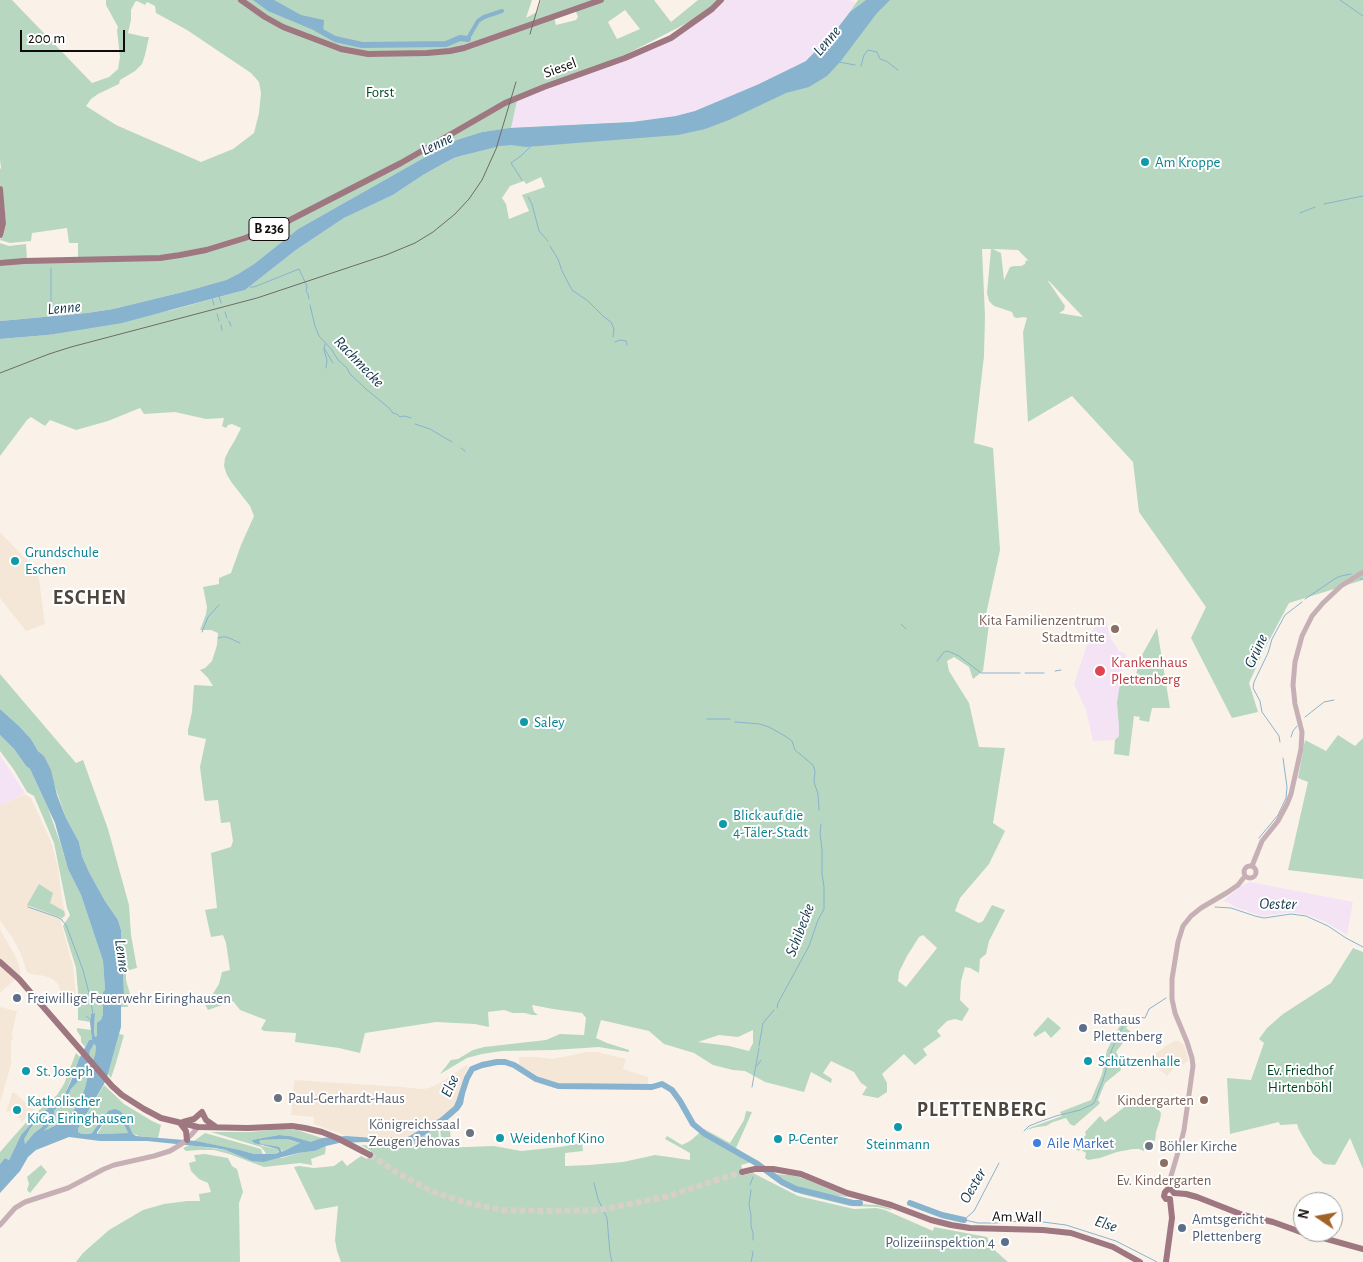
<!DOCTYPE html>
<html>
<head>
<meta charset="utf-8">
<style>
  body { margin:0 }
  #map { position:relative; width:1363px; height:1262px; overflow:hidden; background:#faf2e9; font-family:"Alegreya Sans",sans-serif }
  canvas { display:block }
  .north { position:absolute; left:1293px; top:1192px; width:50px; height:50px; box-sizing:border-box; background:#fff; border:1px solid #9f9e9d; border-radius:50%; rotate:282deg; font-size:14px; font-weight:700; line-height:20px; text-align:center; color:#0f0c09 }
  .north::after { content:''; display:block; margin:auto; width:18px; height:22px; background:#a2632a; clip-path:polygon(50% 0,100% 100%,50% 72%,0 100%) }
  .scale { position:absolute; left:20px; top:30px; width:105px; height:22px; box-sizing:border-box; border:2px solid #0f0c09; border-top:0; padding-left:6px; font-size:15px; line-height:18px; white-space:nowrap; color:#0f0c09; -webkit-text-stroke:4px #fff; paint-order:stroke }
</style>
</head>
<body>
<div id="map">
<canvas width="1363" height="1262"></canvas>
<div class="north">N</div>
<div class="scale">200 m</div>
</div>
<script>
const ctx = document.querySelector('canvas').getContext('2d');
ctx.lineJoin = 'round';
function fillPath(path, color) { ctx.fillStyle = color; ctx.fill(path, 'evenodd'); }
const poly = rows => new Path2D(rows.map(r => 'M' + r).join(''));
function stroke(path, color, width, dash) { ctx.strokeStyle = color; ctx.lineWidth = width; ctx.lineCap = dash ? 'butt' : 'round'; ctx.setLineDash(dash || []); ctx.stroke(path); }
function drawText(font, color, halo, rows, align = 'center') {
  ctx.font = font + ' "Alegreya Sans",sans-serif'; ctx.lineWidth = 4; ctx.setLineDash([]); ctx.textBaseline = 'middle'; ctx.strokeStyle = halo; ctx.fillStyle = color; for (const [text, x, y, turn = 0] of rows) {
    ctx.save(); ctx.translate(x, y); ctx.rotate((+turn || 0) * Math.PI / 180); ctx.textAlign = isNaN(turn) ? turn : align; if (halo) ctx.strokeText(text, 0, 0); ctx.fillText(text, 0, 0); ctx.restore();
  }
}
const built = poly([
  [0,532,38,572,45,624,26,631,0,598],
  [24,794,31,798,52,844,58,868,63,905,66,915,61,923,73,966,76,996,60,997,60,990,58,984,52,979,45,976,31,974,27,972,21,954,12,937,0,921,0,806],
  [0,929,17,959,21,974,0,993],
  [0,1007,17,1011,12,1034,13,1040,11,1040,11,1061,12,1061,0,1103],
  [1174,1041,1179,1041,1184,1045,1189,1060,1179,1067,1175,1067,1167,1076,1159,1069,1151,1056],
  [587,1052,597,1052,626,1059,623,1069,648,1077,648,1084,575,1086,557,1084,547,1081,519,1065,519,1057,536,1057,553,1059],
  [467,1065,468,1068,465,1073,460,1092,454,1106,440,1118,406,1138,388,1137,374,1138,346,1136,314,1124,314,1117,291,1115,294,1082,295,1080,402,1087,422,1089,429,1088,441,1082],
  [12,1093,15,1093,34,1110,22,1122,19,1118,18,1118,10,1111,6,1112]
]);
const industrial = poly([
  [721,0,850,0,856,3,836,30,806,61,759,84,695,111,676,116,632,122,510,128,517,101,671,38],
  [1105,616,1110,637,1119,651,1126,654,1117,702,1119,727,1119,736,1115,740,1093,741,1086,710,1074,684,1091,633,1096,625],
  [0,755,25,793,0,806],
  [1250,882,1353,902,1347,935,1327,923,1309,915,1291,912,1262,916,1237,908,1227,902,1223,901,1241,886]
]);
const green = poly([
  [0,0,12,0,92,83,109,77,118,69,120,57,117,30,118,27,106,5,106,0,532,0,526,18,537,12,541,0,654,0,671,22,698,0,721,0,691,21,623,56,517,101,511,128,636,122,672,117,693,112,747,90,805,62,837,30,858,0,1363,0,1363,580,1289,603,1264,650,1249,683,1258,712,1232,718,1191,638,1206,607,1139,512,1133,462,1072,396,1028,422,1023,332,1027,318,1024,317,1017,318,1014,317,1012,312,994,306,989,301,987,293,991,249,982,249,985,316,984,356,974,443,993,448,1000,550,985,619,989,624,983,671,973,679,969,667,954,657,947,661,949,671,969,703,979,747,1005,748,993,823,1005,831,989,864,960,898,955,911,979,923,983,921,992,905,1005,910,989,941,986,954,980,959,979,973,970,968,965,967,961,981,960,1000,969,1009,962,1021,955,1019,947,1021,937,1031,941,1036,923,1049,927,1055,915,1065,904,1054,882,1074,887,1083,887,1092,878,1098,862,1095,867,1087,861,1083,854,1072,831,1061,823,1073,832,1079,831,1083,811,1072,804,1092,765,1082,745,1071,733,1070,713,1065,694,1053,664,1044,649,1031,601,1020,596,1038,607,1043,629,1050,629,1052,599,1047,553,1050,502,1051,482,1054,467,1058,440,1074,451,1060,458,1059,473,1050,484,1047,546,1040,560,1034,584,1035,586,1018,582,1013,553,1009,532,1005,534,1012,538,1015,532,1015,525,1013,513,1013,504,1010,488,1012,489,1027,475,1024,436,1022,365,1033,360,1053,339,1048,295,1042,296,1033,264,1031,261,1029,266,1020,240,1010,233,1001,208,1010,205,1004,209,1000,219,984,222,972,230,970,226,943,223,935,211,937,205,910,217,908,211,853,231,847,233,841,230,822,221,823,218,800,205,801,204,798,200,767,206,739,188,735,188,730,192,712,194,685,213,686,208,678,200,670,205,668,212,661,217,645,218,633,211,630,200,630,206,614,207,607,203,587,219,584,219,578,231,573,241,545,254,516,250,506,232,483,227,475,224,466,225,458,229,450,235,440,241,428,232,424,228,425,226,428,222,426,224,418,206,419,175,412,144,414,140,408,108,421,76,430,50,420,45,426,31,417,27,420,0,456,0,339,48,335,172,310,245,290,296,250,344,218,393,195,423,175,454,158,464,155,505,129,482,132,440,145,438,150,433,153,433,149,428,152,427,156,298,229,254,264,238,274,226,280,187,291,113,309,87,313,0,321,0,266,23,263,160,260,245,240,325,199,267,228,206,247,160,256,78,258,78,243,69,243,67,228,32,233,31,241,10,243,0,240,6,226,3,193,0,185,0,169,1,168,0,160],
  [137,1,145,5,147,2,155,6,156,13,187,30,251,73,259,82,261,93,259,113,254,133,233,149,201,162,116,125,86,106,91,99,98,94,119,84,120,80,135,71,142,64,145,55,149,37,145,37,128,33,131,20,131,10,135,2],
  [575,9,578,17,576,20,556,25,554,17],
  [625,10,640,29,617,39,608,22],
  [541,177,545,187,522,195,529,211,509,219,506,204,502,198,510,186,524,181,526,184],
  [993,249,1018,250,1029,261,1026,260,1025,264,1021,266,1015,266,1010,267,1004,280,1001,253],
  [1048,281,1049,281,1083,317,1059,313,1064,310,1065,306],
  [923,935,937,948,906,987,898,981,899,972,907,956,919,937],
  [753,1030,753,1043,749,1051,729,1046,698,1042,719,1035,738,1037],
  [0,243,9,246,26,244,27,260,0,261],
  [1157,628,1170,708,1152,708,1149,722,1139,720,1140,717,1134,716,1129,756,1114,754,1115,740,1119,736,1119,727,1117,702,1121,678,1134,680,1142,655],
  [0,674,76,763,83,760,108,829,129,905,131,935,137,968,126,971,126,980,130,994,126,999,128,1007,121,1007,123,994,124,994,121,930,118,920,105,901,89,872,82,856,79,842,66,818,44,756,38,751,31,739,19,726,0,709],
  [0,735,14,749,26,766,30,769,48,808,61,845,68,869,81,895,103,961,105,990,103,992,103,1014,101,1020,97,1036,95,1037,94,1030,95,1014,91,1014,90,1022,78,1020,78,992,76,968,63,926,70,915,67,908,54,843,34,796,27,792,14,770,0,751],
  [1338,735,1355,746,1363,738,1363,879,1288,870,1308,782,1298,778,1305,740,1326,751],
  [39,884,53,893,50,903,64,911,65,915,62,918,27,905],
  [1353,948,1363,952,1363,1169,1350,1138,1335,1165,1324,1164,1313,1154,1299,1130,1297,1124,1280,1125,1279,1122,1230,1134,1227,1078,1251,1080,1264,1043,1259,1039,1267,1028,1283,1014,1331,983],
  [1048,1017,1061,1028,1051,1038,1045,1031,1035,1037,1033,1034],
  [1124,1018,1129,1024,1126,1028,1131,1032,1116,1052,1120,1059,1121,1070,1105,1083,1098,1100,1100,1103,1097,1106,1074,1126,1070,1124,1066,1118,1053,1122,1046,1126,1037,1127,1026,1130,1029,1128,1062,1116,1060,1112,1091,1100,1102,1074,1107,1050],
  [77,1028,91,1030,92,1040,89,1040,85,1047,81,1042,81,1037,77,1031],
  [119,1034,124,1035,116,1063,111,1078,108,1074],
  [94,1044,96,1045,96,1046,95,1055,89,1070,85,1088,78,1105,68,1117,60,1123,42,1132,55,1118,54,1111,66,1099,71,1089,76,1082,81,1078,90,1051],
  [76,1053,80,1057,65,1094,56,1102,36,1118,21,1135,9,1160,5,1158,0,1164,0,1152,30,1118,57,1095,64,1084],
  [104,1085,124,1104,152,1121,161,1125,158,1138,139,1136,133,1134,124,1115,108,1111,92,1133,89,1134,82,1134,78,1132,78,1129,80,1125],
  [1148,1096,1161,1113,1160,1120,1156,1132,1155,1141,1151,1140,1145,1141,1144,1151,1139,1149,1133,1149,1117,1152,1100,1158,1088,1160,1085,1158,1086,1153,1080,1149,1079,1151,1075,1149,1080,1140,1086,1135,1085,1132,1100,1116,1105,1122,1131,1102,1135,1107],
  [746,1111,752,1112,736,1148,756,1161,741,1165,744,1175,753,1173,798,1196,854,1209,876,1208,885,1210,933,1231,934,1227,987,1237,991,1247,1008,1262,341,1262,337,1251,335,1240,338,1206,315,1210,294,1167,299,1166,314,1168,334,1166,342,1160,347,1166,361,1156,367,1159,371,1151,361,1145,408,1148,408,1144,413,1142,438,1127,440,1148,494,1146,521,1151,560,1147,582,1143,583,1151,565,1153,565,1166,589,1165,623,1162,655,1155,690,1160,690,1153,665,1139,667,1136,682,1145,690,1141,704,1129,730,1143,744,1120],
  [112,1114,116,1114,120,1116,128,1133,97,1134,109,1116],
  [44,1117,47,1119,45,1122,42,1127,34,1133,25,1144,23,1139,25,1135,39,1119],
  [450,1128,451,1145,442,1145,440,1129],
  [282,1129,297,1130,322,1138,311,1143,290,1136,279,1135,253,1140,262,1146,278,1149,279,1150,277,1154,266,1155,265,1152,261,1147,211,1132,250,1132],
  [205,1133,261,1149,263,1155,254,1154,240,1150,194,1141],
  [287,1139,292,1141,301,1143,282,1152,282,1150,261,1144,259,1141,262,1140],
  [190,1145,282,1158,298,1153,315,1151,326,1146,325,1154,311,1159,312,1165,300,1163,264,1167,229,1154,214,1150,199,1150,186,1151,183,1148],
  [205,1154,228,1158,232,1166,237,1169,243,1192,239,1203,240,1262,76,1262,83,1253,109,1230,143,1210,164,1204,187,1201,200,1201,199,1194,211,1192,208,1183,199,1179,191,1171,189,1163,196,1161,194,1155],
  [41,1165,47,1172,30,1193,27,1190,29,1184,27,1177],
  [773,1174,790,1175,803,1178,848,1197,828,1195,800,1188],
  [791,1189,843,1203,877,1205,892,1209,891,1210,878,1207,850,1206,801,1194]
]);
const water = poly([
  [253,0,274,0,301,15,324,20,323,34,268,11],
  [866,0,890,0,877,13,840,62,827,76,809,87,786,93,729,120,705,129,678,135,526,147,511,145,500,146,464,155,454,158,441,165,423,175,393,195,344,218,296,250,245,290,122,323,48,335,0,339,0,321,87,313,113,309,187,291,226,280,238,274,254,264,298,229,427,156,428,152,434,149,434,152,438,150,440,145,451,138,450,142,482,132,510,128,632,122,676,116,695,111,759,84,806,61,836,30,850,12],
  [0,709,19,726,31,739,38,751,44,756,51,770,57,795,66,818,79,842,82,856,89,872,105,901,118,920,121,930,124,994,123,994,121,1007,121,1027,108,1074,104,1084,80,1125,78,1129,78,1132,82,1134,89,1134,92,1133,108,1111,115,1109,120,1111,124,1115,133,1134,136,1136,196,1141,240,1150,254,1154,276,1154,279,1152,278,1149,254,1143,252,1140,279,1135,290,1136,311,1142,322,1138,346,1136,374,1138,388,1137,406,1138,440,1118,454,1106,460,1092,465,1093,463,1104,459,1110,443,1124,413,1142,408,1144,365,1142,339,1143,326,1146,315,1151,298,1153,263,1162,252,1161,226,1150,215,1148,147,1141,100,1141,69,1137,36,1150,28,1157,20,1171,0,1193,0,1164,5,1158,9,1160,21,1135,36,1118,56,1102,65,1094,71,1081,79,1059,89,1040,92,1040,90,1022,91,1014,93,1014,95,1013,94,1031,95,1037,97,1036,97,1023,101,1020,103,1014,103,992,105,990,103,961,81,895,68,869,55,823,30,769,26,766,14,749,0,735],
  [94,1044,96,1046,95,1055,89,1070,85,1088,78,1105,68,1117,60,1123,44,1131,55,1118,54,1111,66,1099,71,1089,85,1073,90,1051],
  [112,1114,116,1114,120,1116,128,1133,97,1134,97,1132,109,1116],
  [44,1117,46,1119,42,1127,34,1133,25,1144,24,1139,30,1129,39,1119],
  [287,1139,300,1143,282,1152,279,1147,261,1144,259,1141,262,1140]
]);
const stream = poly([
  [1340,0,1363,16],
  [839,62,855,65],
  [861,66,864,55,868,50,877,52,880,59,886,61,898,70],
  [522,180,511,163,522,155,531,146],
  [528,197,532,204,539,231,548,241],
  [1324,204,1363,196],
  [1300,213,1315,207],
  [550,246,558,259,562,271,572,290,588,301,603,316,611,322,614,329,613,337],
  [250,287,254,287,299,269,307,286,306,291,308,294,309,299],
  [219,296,221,303],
  [212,298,214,305],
  [310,305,315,326,319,336,332,350,338,360,347,368,350,374,366,389,389,408,393,413,397,414,400,417,405,416,411,418],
  [225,312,227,318],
  [217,314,219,321],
  [51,317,51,268],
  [229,321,231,326],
  [221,325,222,330],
  [615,342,620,340,626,341,627,345],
  [325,344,324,350,327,360,326,368],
  [324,348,333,363],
  [415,424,430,429,452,442],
  [461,448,465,451],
  [1360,579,1363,579],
  [1305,599,1336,578,1341,576,1351,574],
  [901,624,906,629],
  [202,632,208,617,219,605],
  [218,638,222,637,227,637,240,643],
  [937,661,944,652,948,651,959,656,981,673,1020,673],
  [1055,671,1061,670],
  [1025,673,1044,673],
  [1305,717,1324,702,1334,700],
  [707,719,730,719],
  [735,722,760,724,769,727,785,736,792,741,795,750,813,765,815,771,814,782,818,794,819,810],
  [1291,737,1293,731,1297,726],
  [1280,742,1279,736,1262,712,1260,701,1253,688,1254,682,1268,653,1272,639,1285,615,1302,602],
  [1259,838,1278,815,1286,798,1287,787,1283,758],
  [28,907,57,917,61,919,66,925,83,970,90,997,93,1014],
  [1215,907,1231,908,1255,916,1264,918,1291,914,1306,916,1328,926,1346,938,1363,947],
  [777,1008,778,1003,809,946,818,920,824,909,824,887,822,874,822,850,820,833,821,824],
  [86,1016,91,1020],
  [759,1046,763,1023,774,1010],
  [757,1066,761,1060],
  [752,1087,759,1048],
  [1024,1131,1029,1126,1039,1122,1056,1116,1080,1110,1093,1104,1095,1101,1103,1080,1112,1049,1124,1024,1134,1016,1145,1018,1149,1009,1166,998],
  [594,1183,598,1199,607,1218,610,1253,612,1262],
  [750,1185,753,1177],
  [751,1190,749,1205,751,1215,751,1226,753,1233,753,1240],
  [964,1220,974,1211,999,1163],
  [965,1220,978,1223,995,1223,1021,1221],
  [1043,1222,1066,1225,1116,1241,1157,1262],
  [751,1262,753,1253,752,1251]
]);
const canal = poly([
  [467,40,478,21,484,17,502,11]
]);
const river = poly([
  [317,29,335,39,362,45,446,44,460,38,468,39],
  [460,1099,467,1078,472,1069,482,1065,497,1062,505,1062,514,1065,536,1079,558,1086,652,1087,662,1084,672,1090,680,1101,693,1124,705,1134,756,1163,782,1182,796,1189,853,1203,860,1203],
  [910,1203,942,1215,964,1220]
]);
const majorTunnel = poly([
  [370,1155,401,1175,433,1192,467,1203,502,1210,541,1211,599,1210,665,1197,742,1172]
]);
const minor = poly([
  '1244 872a6 6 0 1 1 12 0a6 6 0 1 1-12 0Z',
  [1252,866,1262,841,1278,821,1287,804,1291,794,1301,749,1302,732,1295,704,1293,685,1295,662,1302,636,1312,616,1323,603,1341,586,1363,572],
  [1169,1189,1171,1176,1181,1142,1184,1130,1193,1066,1192,1058,1187,1042,1175,1013,1172,999,1172,979,1178,942,1183,926,1191,916,1201,908,1228,892,1238,885,1245,876],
  [0,1225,15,1208,25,1202,68,1188,104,1169,114,1165,154,1156,170,1151,183,1143,192,1134,198,1127]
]);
const major = poly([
  [241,0,265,17,283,27,341,49,368,54,427,53,450,51,464,48,601,0],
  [0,189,3,224,0,235],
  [0,263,24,261,160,258,180,255,206,250,245,238,286,222,401,163,505,103,544,87,625,58,671,38,712,9,721,0],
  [0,962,19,979,112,1086,122,1095,144,1109,161,1118,198,1127,248,1128,292,1126,305,1128,322,1132,337,1138,370,1155],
  [183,1122,194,1119,202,1112,206,1120,216,1127],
  [180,1123,186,1131,187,1140],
  [742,1172,755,1169,773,1169,801,1174,847,1193,891,1205,931,1220,951,1225,970,1228,1043,1230,1071,1233,1113,1247,1140,1262],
  [1170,1199,1166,1199,1164,1196,1165,1192,1168,1189,1172,1190,1174,1193,1186,1194,1197,1197,1243,1215,1273,1222,1298,1231,1363,1249],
  [1166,1262,1172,1218,1170,1199]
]);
const rail = poly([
  [530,34,540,0],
  [0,373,49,354,71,347,257,298,386,255,415,243,433,232,455,214,469,199,482,180,496,149,516,82]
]);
const markers = [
  [1145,162,5,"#0f9aa8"],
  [15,561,5,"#0f9aa8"],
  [1115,629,5,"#8d6e63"],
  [1100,671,6,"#e0444e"],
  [524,722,5,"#0f9aa8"],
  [723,824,5,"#0f9aa8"],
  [17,998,5,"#5c6f8a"],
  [1083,1028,5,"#5c6f8a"],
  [1088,1061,5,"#0f9aa8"],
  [26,1071,5,"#0f9aa8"],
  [278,1098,5,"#6b7280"],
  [1204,1100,5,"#8d6e63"],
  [17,1110,5,"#0f9aa8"],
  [898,1127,5,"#0f9aa8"],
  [470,1133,5,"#6b7280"],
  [500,1138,5,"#0f9aa8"],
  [778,1139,5,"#0f9aa8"],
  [1037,1143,5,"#3f7fe0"],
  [1149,1146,5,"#6b7280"],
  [1164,1163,5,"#8d6e63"],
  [1182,1228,5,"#5c6f8a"],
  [1005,1242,5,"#5c6f8a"]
];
const shields = [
  [269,229,40]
];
const shieldNames = [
  ["B 236",269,229]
];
const streetNames = [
  ["Siesel",560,68,-20],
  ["Am Wall",1017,1217,1]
];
const parkNames = [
  ["Forst",380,92],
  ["Ev. Friedhof",1300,1070],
  ["Hirtenböhl",1300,1087]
];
const cultureNames = [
  ["Am Kroppe",1155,162],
  ["Grundschule",25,552],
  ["Eschen",25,569],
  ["Saley",534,722],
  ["Blick auf die",733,815],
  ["4-Täler-Stadt",733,832],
  ["Schützenhalle",1098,1061],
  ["St. Joseph",36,1071],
  ["Katholischer",27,1101],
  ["KiGa Eiringhausen",27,1118],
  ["Weidenhof Kino",510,1138],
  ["P-Center",788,1139],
  ["Steinmann",898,1144,"center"]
];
const educationNames = [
  ["Kita Familienzentrum",1105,620],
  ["Stadtmitte",1105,637],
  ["Kindergarten",1194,1100],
  ["Ev. Kindergarten",1164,1180,"center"]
];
const healthNames = [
  ["Krankenhaus",1111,662],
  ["Plettenberg",1111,679]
];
const serviceNames = [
  ["Freiwillige Feuerwehr Eiringhausen",27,998],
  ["Rathaus",1093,1019],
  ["Plettenberg",1093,1036],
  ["Amtsgericht",1192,1219],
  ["Plettenberg",1192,1236],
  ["Polizeiinspektion 4",995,1242,"right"]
];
const worshipNames = [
  ["Paul-Gerhardt-Haus",288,1098],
  ["Königreichssaal",460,1124,"right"],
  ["Zeugen Jehovas",460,1141,"right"],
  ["Böhler Kirche",1159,1146]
];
const shopNames = [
  ["Aile Market",1047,1143]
];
const waterNames = [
  ["Lenne",827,41,-50],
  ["Lenne",437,144,-26],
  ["Lenne",64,308,-5],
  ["Rachmecke",359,362,46],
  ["Grüne",1256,651,-65],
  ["Oester",1278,904,1],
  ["Schibecke",800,930,-69],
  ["Lenne",122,956,82],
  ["Else",450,1086,-66],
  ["Oester",973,1186,-60],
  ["Else",1106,1224,19]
];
const districtNames = [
  ["ESCHEN",90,598],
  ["PLETTENBERG",982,1110]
];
fillPath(built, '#f4e7d8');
fillPath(industrial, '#f4e3f5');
fillPath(green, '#b8d7c0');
fillPath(water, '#88b3ce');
stroke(stream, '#88b3ce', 1);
stroke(canal, '#88b3ce', 4);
stroke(river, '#88b3ce', 6);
stroke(majorTunnel, '#d7d0c7', 6, [6, 3]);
stroke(minor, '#c6b0b5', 5);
stroke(major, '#9e7780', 6);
stroke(rail, '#706b65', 1);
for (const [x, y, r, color] of markers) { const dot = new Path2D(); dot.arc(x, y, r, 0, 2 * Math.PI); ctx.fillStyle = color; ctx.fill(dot); stroke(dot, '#fff', 2); }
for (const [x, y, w] of shields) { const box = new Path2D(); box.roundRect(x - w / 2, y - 11.5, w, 23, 4); ctx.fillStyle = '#fff'; ctx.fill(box); stroke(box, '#0f0c09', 1); }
drawText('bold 14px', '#0f0c09', null, shieldNames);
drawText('15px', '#0f0c09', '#fff', streetNames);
drawText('15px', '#004823', '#fff', parkNames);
drawText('15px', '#0d838f', '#fff', cultureNames, 'left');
drawText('15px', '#785e54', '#fff', educationNames, 'right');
drawText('15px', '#be3a42', '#fff', healthNames, 'left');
drawText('15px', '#4e5e75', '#fff', serviceNames, 'left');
drawText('15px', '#5b616d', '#fff', worshipNames, 'left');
drawText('15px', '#366cbe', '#fff', shopNames, 'left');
drawText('italic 16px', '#11364a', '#fff', waterNames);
ctx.letterSpacing = '1px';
drawText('bold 20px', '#4c463e', '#fff', districtNames);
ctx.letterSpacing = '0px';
</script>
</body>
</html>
